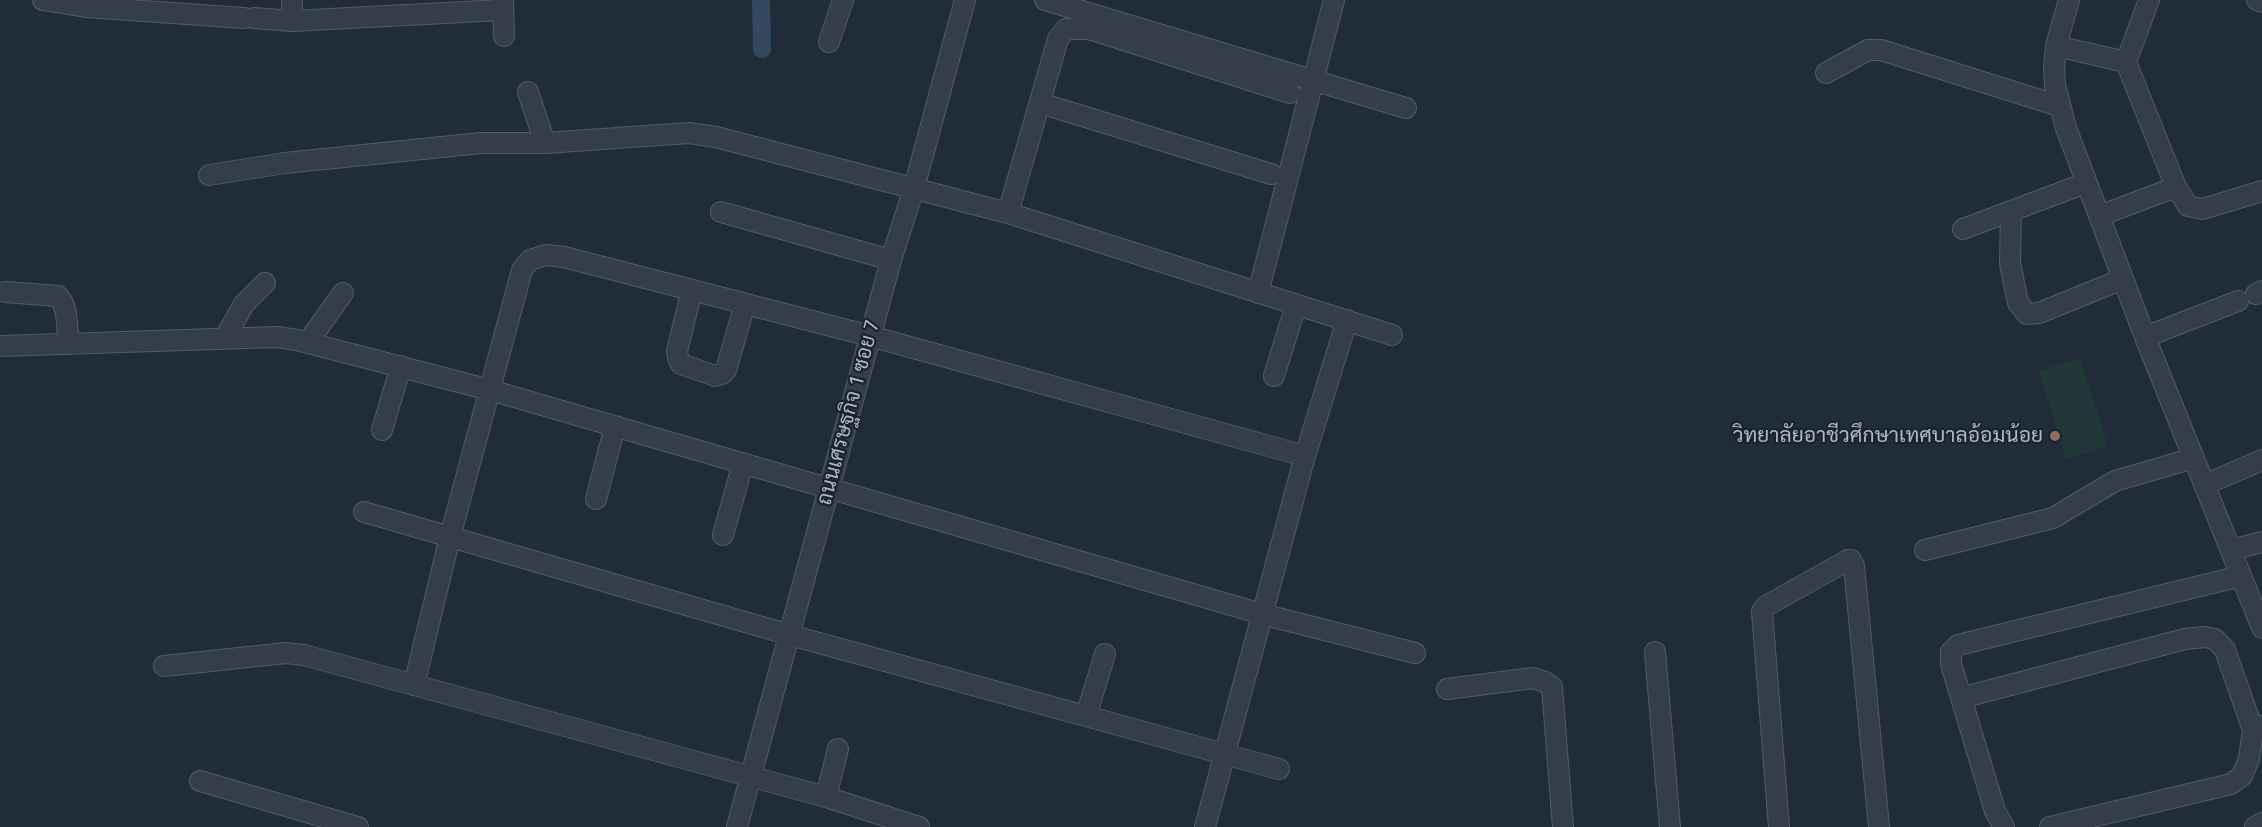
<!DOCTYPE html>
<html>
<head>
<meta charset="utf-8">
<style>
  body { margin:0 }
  canvas { display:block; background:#202c37 }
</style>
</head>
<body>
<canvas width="2262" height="827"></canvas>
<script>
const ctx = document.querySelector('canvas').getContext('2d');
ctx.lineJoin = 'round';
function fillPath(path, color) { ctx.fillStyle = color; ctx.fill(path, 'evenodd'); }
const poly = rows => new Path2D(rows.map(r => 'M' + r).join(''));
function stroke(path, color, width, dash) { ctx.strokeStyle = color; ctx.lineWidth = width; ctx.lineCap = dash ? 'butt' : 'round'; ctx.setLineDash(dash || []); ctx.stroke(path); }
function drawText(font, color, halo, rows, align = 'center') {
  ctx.font = font + ' "Fira Sans",Sarabun,sans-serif'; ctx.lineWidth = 4.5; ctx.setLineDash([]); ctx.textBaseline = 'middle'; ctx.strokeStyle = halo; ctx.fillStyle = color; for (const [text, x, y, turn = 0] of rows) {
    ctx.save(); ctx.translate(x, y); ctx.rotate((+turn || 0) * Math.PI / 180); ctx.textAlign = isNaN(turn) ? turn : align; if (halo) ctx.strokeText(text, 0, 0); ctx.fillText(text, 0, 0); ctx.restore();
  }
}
const green = poly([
  [2080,358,2108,446,2066,459,2039,371]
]);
const canal = poly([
  [761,0,762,49]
]);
const minor = poly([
  [43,0,86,7,244,18],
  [292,0,292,21],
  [503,0,504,36],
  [1045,0,1406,108],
  [2069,0,2056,46,2054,68,2055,85,2066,128,2145,337,2262,628],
  [2257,0,2262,2],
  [254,18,292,21,502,10],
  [829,42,843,0],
  [2056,46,2126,62,2149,0],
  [2126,62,2176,187,2188,206,2203,209,2262,191],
  [1826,73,1868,50,1881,50,2059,106],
  [528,92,545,143],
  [1040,103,1271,174],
  [209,175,285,163,481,143,545,143,689,133,716,137,1008,213,1392,335],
  [2011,211,2010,263,2018,303,2027,314,2039,313,2123,279],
  [721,212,891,260],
  [1008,213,1058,39,1066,29,1089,29,1290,93],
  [2099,216,2176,187],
  [1963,229,2086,183],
  [692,290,677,351,678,358,681,364,715,376,722,374,726,370,745,304],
  [5,292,58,296,63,303,66,313,69,344],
  [1258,293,1334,0],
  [2256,294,2262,291],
  [2145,337,2238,301],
  [224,339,244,304,265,283],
  [308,342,343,293],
  [0,346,277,337,297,340,490,390,1262,614,1415,653],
  [1274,376,1296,305],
  [382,430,401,366],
  [2204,485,2262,460],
  [596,499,615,426],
  [364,512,790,635,1279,769],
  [723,535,743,463],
  [1925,550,2053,518,2115,481,2194,458],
  [2231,550,2262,542],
  [1655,652,1670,827],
  [164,666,286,653,304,655,826,797,919,827],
  [414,685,450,537,522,270,530,260,546,255,564,257,870,336,1305,456],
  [1447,689,1533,678,1545,682,1552,687,1563,827],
  [1961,698,2185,639,2204,637,2215,639,2225,650,2253,730],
  [1086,716,1105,654],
  [200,781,358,827],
  [826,797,838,749],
  [737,827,891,260,914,188,965,0],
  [1205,827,1305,456,1347,320],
  [1779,827,1762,611,1766,606,1848,560,1851,560,1854,566,1879,827],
  [2004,827,1995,811,1951,664,1951,652,1958,645,2241,576],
  [2050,827,2231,784,2242,776,2249,759,2253,730,2262,726],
  [2255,827,2262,823]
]);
const markers = [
  [2055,436,6,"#8d6e63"]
];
const streetNames = [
  ["ถนนเศรษฐกิจ 1 ซอย 7",849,413,-75]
];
const poiNames = [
  ["วิทยาลัยอาชีวศึกษาเทศบาลอ้อมน้อย",2043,436]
];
fillPath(green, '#223838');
stroke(canal, '#34495f', 18);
stroke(minor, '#515c66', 22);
stroke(minor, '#343e48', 20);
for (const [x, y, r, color] of markers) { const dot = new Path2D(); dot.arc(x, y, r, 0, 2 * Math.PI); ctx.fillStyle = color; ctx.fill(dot); stroke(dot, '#19232c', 2); }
drawText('21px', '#aeb9c5', '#19232c', streetNames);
drawText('21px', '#aeb9c5', '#19232c', poiNames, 'right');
</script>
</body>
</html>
